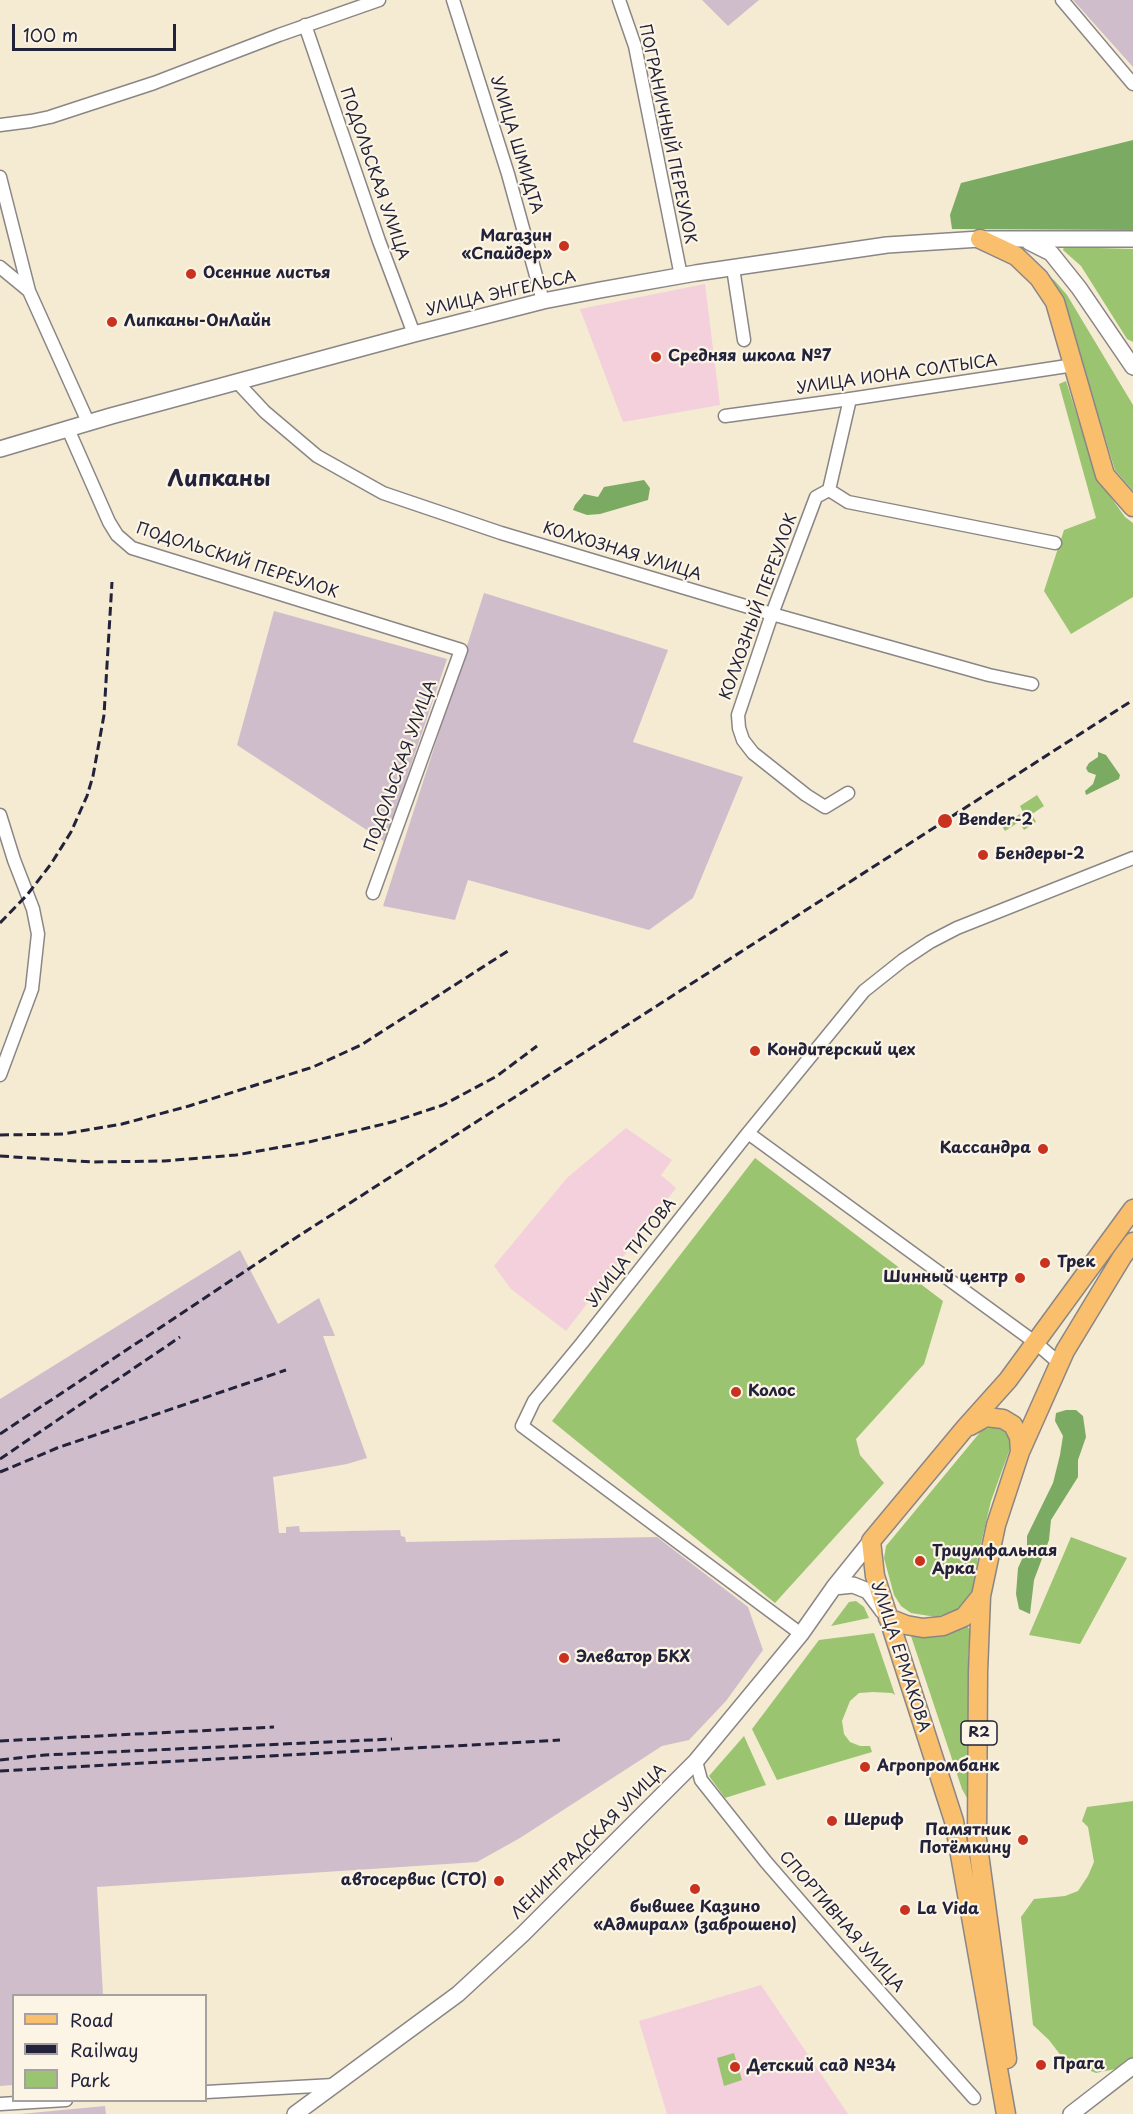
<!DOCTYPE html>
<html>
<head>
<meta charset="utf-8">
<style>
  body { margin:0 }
  #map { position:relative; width:1133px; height:2114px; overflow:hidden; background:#f4ebd2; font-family:"Playpen Sans",sans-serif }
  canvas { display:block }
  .legend { position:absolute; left:12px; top:1994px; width:195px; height:108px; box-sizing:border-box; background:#fcf5e5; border:2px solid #a5a1a1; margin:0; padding:8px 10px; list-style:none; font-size:18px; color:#22223b }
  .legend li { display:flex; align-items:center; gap:12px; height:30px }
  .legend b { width:30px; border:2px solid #a5a1a1 }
  .scale { position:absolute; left:12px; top:24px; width:164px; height:27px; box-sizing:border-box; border:3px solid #22223b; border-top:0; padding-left:8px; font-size:18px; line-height:21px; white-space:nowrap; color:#22223b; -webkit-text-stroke:4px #fcf5e5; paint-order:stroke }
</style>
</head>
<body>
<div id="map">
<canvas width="1133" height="2114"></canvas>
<ul class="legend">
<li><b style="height:8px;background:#f9bf6d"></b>Road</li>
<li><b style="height:8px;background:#22223b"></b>Railway</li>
<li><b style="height:16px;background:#9ac470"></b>Park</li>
</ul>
<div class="scale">100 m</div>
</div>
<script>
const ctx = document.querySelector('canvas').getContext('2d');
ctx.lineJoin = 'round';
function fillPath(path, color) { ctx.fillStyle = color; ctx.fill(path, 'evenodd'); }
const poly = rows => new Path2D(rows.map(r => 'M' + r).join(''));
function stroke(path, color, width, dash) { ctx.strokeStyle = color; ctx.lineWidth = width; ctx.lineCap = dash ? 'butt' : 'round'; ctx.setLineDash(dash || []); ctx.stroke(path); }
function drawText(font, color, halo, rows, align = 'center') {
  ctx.font = font + ' "Playpen Sans",sans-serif'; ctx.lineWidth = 4.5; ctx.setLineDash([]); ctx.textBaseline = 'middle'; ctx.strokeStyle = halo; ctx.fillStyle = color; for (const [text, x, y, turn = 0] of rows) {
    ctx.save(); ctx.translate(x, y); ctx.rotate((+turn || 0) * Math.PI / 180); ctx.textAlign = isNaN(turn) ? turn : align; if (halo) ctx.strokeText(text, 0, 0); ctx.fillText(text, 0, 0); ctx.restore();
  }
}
const built = poly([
  [705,284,720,405,623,422,580,309],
  [626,1128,672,1160,661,1175,676,1188,566,1331,511,1289,494,1266,567,1178],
  [761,1985,848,2114,667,2114,639,2021]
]);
const industrial = poly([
  [702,0,759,0,728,26],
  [1073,0,1133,0,1133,67],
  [484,593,668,650,633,742,743,777,693,898,649,930,468,880,455,920,383,906],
  [274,611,447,659,385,842,237,745],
  [240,1250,278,1324,319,1298,335,1336,323,1336,367,1458,347,1464,273,1477,279,1533,286,1533,286,1527,299,1526,300,1532,400,1530,401,1536,405,1537,406,1542,657,1537,748,1607,763,1650,726,1701,689,1740,662,1746,520,1838,477,1862,97,1887,103,1995,14,1996,13,2085,0,2086,0,1399],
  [105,2106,106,2114,20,2114]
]);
const green = poly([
  [1064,247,1133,249,1133,342,1127,339,1081,266,1063,250],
  [1035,263,1055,281,1067,295,1133,405,1133,491,1115,470,1062,298],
  [1066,381,1097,478,1125,517,1133,523,1133,597,1071,634,1044,591,1064,530,1096,518,1059,384],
  [1037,795,1044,806,1032,814,1036,822,1024,830,1019,822,1005,831,1002,826,1023,812,1020,806],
  [755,1158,943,1301,924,1364,856,1439,860,1455,884,1483,775,1603,552,1421],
  [996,1426,1005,1432,1012,1443,991,1501,978,1556,971,1601,962,1608,936,1617,911,1613,901,1606,894,1595,884,1558,886,1546,982,1430],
  [1071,1537,1127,1558,1080,1644,1029,1635],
  [856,1601,864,1607,869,1618,831,1626,849,1602],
  [967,1626,970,1630,968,1661,971,1787,970,1797,967,1798,962,1789,910,1633,955,1631],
  [874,1633,895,1695,892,1693,873,1692,859,1693,850,1701,842,1721,844,1734,850,1742,860,1746,870,1746,872,1752,777,1780,752,1729,819,1640],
  [744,1736,766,1785,725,1798,709,1776],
  [1133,1801,1133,2057,1120,2068,1096,2073,1065,2061,1049,2040,1033,2025,1021,1917,1034,1899,1065,1896,1078,1891,1088,1876,1094,1862,1088,1827,1082,1821,1087,1807],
  [734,2053,742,2080,724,2086,717,2058]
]);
const forest = poly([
  [1133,140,1133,230,952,229,950,215,961,183],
  [644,480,650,488,648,500,600,514,587,515,573,510,575,505,584,494,598,497,604,487],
  [1098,752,1106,755,1120,775,1119,779,1086,795,1085,791,1093,784,1096,775,1088,772,1086,768,1089,763,1098,757],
  [1066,1410,1076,1410,1083,1416,1086,1437,1078,1460,1078,1477,1051,1520,1049,1540,1034,1580,1030,1614,1019,1609,1016,1594,1018,1568,1027,1548,1027,1536,1053,1483,1060,1455,1063,1436,1055,1421,1056,1413]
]);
const minor = poly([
  [453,0,508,174,543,301],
  [619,0,635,46,681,276],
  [1062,0,1133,84],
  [305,25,379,241,414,334],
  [0,125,31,121,50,117,154,83,279,35,379,0],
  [0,177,29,291,88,422],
  [0,267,29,291],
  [733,268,744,340],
  [237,382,265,412,317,456,383,493,501,533,772,614,989,675,1032,684],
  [725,416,850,399,1074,365],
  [68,429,109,522,117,535,132,548,461,650,373,893],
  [829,490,848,502,1055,543],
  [848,793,825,807,806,795,753,753,743,740,739,728,738,715,772,614,816,497,829,490,850,399],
  [0,815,14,860,33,909,38,934,32,989,0,1075],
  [748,1133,864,991,903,960,930,942,957,928,1133,858],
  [801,1634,522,1426,534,1401,582,1343,748,1133,1036,1343,1059,1363],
  [696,1761,701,1780,766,1862,838,1945,974,2098],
  [206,2092,334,2085],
  [0,2104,66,2100]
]);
const tertiary = poly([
  [1029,242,1051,253,1079,288,1133,367],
  [0,449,111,416,414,334,543,301,600,290,696,273,887,245,980,239,1133,239],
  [834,1587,853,1585,868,1591,883,1611],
  [295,2114,458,1994,523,1934,696,1761,801,1634,834,1587,871,1541],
  [1071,2114,1133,2066]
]);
const primary = poly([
  [980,239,1016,256,1039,278,1055,302,1105,475,1133,507],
  [970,1426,986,1417,1003,1419,1013,1425,1019,1437,1020,1452],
  [888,1618,906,1625,923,1628,943,1626,964,1617,981,1596],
  [1007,2059,977,1839,978,1672,981,1596,996,1525,1020,1452,1065,1351,1122,1257,1133,1242],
  [1006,2114,954,1821,875,1576,871,1541,965,1428,1008,1380,1133,1209]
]);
const rail = poly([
  [0,923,27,895,51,864,71,832,87,796,93,776,104,715,112,582],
  [0,1135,63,1134,122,1124,189,1106,313,1067,361,1045,511,949],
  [0,1156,92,1162,164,1161,236,1155,309,1142,392,1122,443,1105,497,1076,537,1046],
  [0,1434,283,1246,1133,700],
  [0,1459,180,1337],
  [0,1472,57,1448,286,1370],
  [0,1741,274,1727],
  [0,1760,45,1755,392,1739],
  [0,1771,560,1740]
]);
const markers = [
  [564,246,6,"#c8321e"],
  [191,274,6,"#c8321e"],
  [112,322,6,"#c8321e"],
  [656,357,6,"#c8321e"],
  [945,821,8,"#c8321e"],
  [983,855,6,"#c8321e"],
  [755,1051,6,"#c8321e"],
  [1043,1149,6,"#c8321e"],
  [1045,1263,6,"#c8321e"],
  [1020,1278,6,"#c8321e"],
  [736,1392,6,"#c8321e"],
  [920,1561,6,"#c8321e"],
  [564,1658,6,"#c8321e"],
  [865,1767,6,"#c8321e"],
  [832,1821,6,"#c8321e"],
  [1023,1840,6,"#c8321e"],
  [499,1881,6,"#c8321e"],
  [695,1889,6,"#c8321e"],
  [905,1910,6,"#c8321e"],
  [1041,2065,6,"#c8321e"],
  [735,2067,6,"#c8321e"]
];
const shields = [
  [979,1733,36]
];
const shieldNames = [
  ["R2",979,1733]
];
const streetNames = [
  ["ПОГРАНИЧНЫЙ ПЕРЕУЛОК",667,134,78],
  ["УЛИЦА ШМИДТА",516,145,73],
  ["ПОДОЛЬСКАЯ УЛИЦА",374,174,71],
  ["УЛИЦА ЭНГЕЛЬСА",501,294,-13],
  ["УЛИЦА ИОНА СОЛТЫСА",897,375,-8],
  ["КОЛХОЗНАЯ УЛИЦА",622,552,17],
  ["ПОДОЛЬСКИЙ ПЕРЕУЛОК",237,561,18],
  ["КОЛХОЗНЫЙ ПЕРЕУЛОК",759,607,-70],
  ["ПОДОЛЬСКАЯ УЛИЦА",401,766,-70],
  ["УЛИЦА ТИТОВА",632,1253,-52],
  ["УЛИЦА ЕРМАКОВА",900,1657,72],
  ["ЛЕНИНГРАДСКАЯ УЛИЦА",589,1842,-45],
  ["СПОРТИВНАЯ УЛИЦА",841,1922,49]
];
const poiNames = [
  ["Магазин",552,237,"right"],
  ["«Спайдер»",552,255,"right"],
  ["Осенние листья",203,274],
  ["Липканы-ОнЛайн",124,322],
  ["Средняя школа №7",668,357],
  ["Bender-2",958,821],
  ["Бендеры-2",995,855],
  ["Кондитерский цех",767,1051],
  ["Кассандра",1031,1149,"right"],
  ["Трек",1057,1263],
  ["Шинный центр",1008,1278,"right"],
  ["Колос",748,1392],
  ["Триумфальная",932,1552],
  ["Арка",932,1570],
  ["Элеватор БКХ",576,1658],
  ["Агропромбанк",877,1767],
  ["Шериф",844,1821],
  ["Памятник",1011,1831,"right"],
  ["Потёмкину",1011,1849,"right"],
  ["автосервис (СТО)",487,1881,"right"],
  ["бывшее Казино",695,1908,"center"],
  ["«Адмирал» (заброшено)",695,1926,"center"],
  ["La Vida",917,1910],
  ["Прага",1053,2065],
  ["Детский сад №34",747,2067]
];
const districtNames = [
  ["Липканы",219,480]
];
fillPath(built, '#f4cfdc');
fillPath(industrial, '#d0bdcc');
fillPath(green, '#9ac470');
fillPath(forest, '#7baa62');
stroke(minor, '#8b8686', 15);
stroke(tertiary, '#8b8686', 18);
stroke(primary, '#8b8686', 21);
stroke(minor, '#fff', 12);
stroke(tertiary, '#fff', 15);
stroke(primary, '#f9bf6d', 18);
stroke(rail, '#22223b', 3, [9, 4.5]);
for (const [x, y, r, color] of markers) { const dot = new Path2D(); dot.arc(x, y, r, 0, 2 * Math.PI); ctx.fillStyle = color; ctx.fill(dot); stroke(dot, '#fcf5e5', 2); }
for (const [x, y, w] of shields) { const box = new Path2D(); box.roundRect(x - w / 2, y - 12, w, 24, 4.5); ctx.fillStyle = '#fcf5e5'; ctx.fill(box); stroke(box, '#22223b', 1.5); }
drawText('bold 15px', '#22223b', null, shieldNames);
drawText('16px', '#22223b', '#fcf5e5', streetNames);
drawText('bold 16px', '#22223b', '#fcf5e5', poiNames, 'left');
drawText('bold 22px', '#22223b', '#fcf5e5', districtNames);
</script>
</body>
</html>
